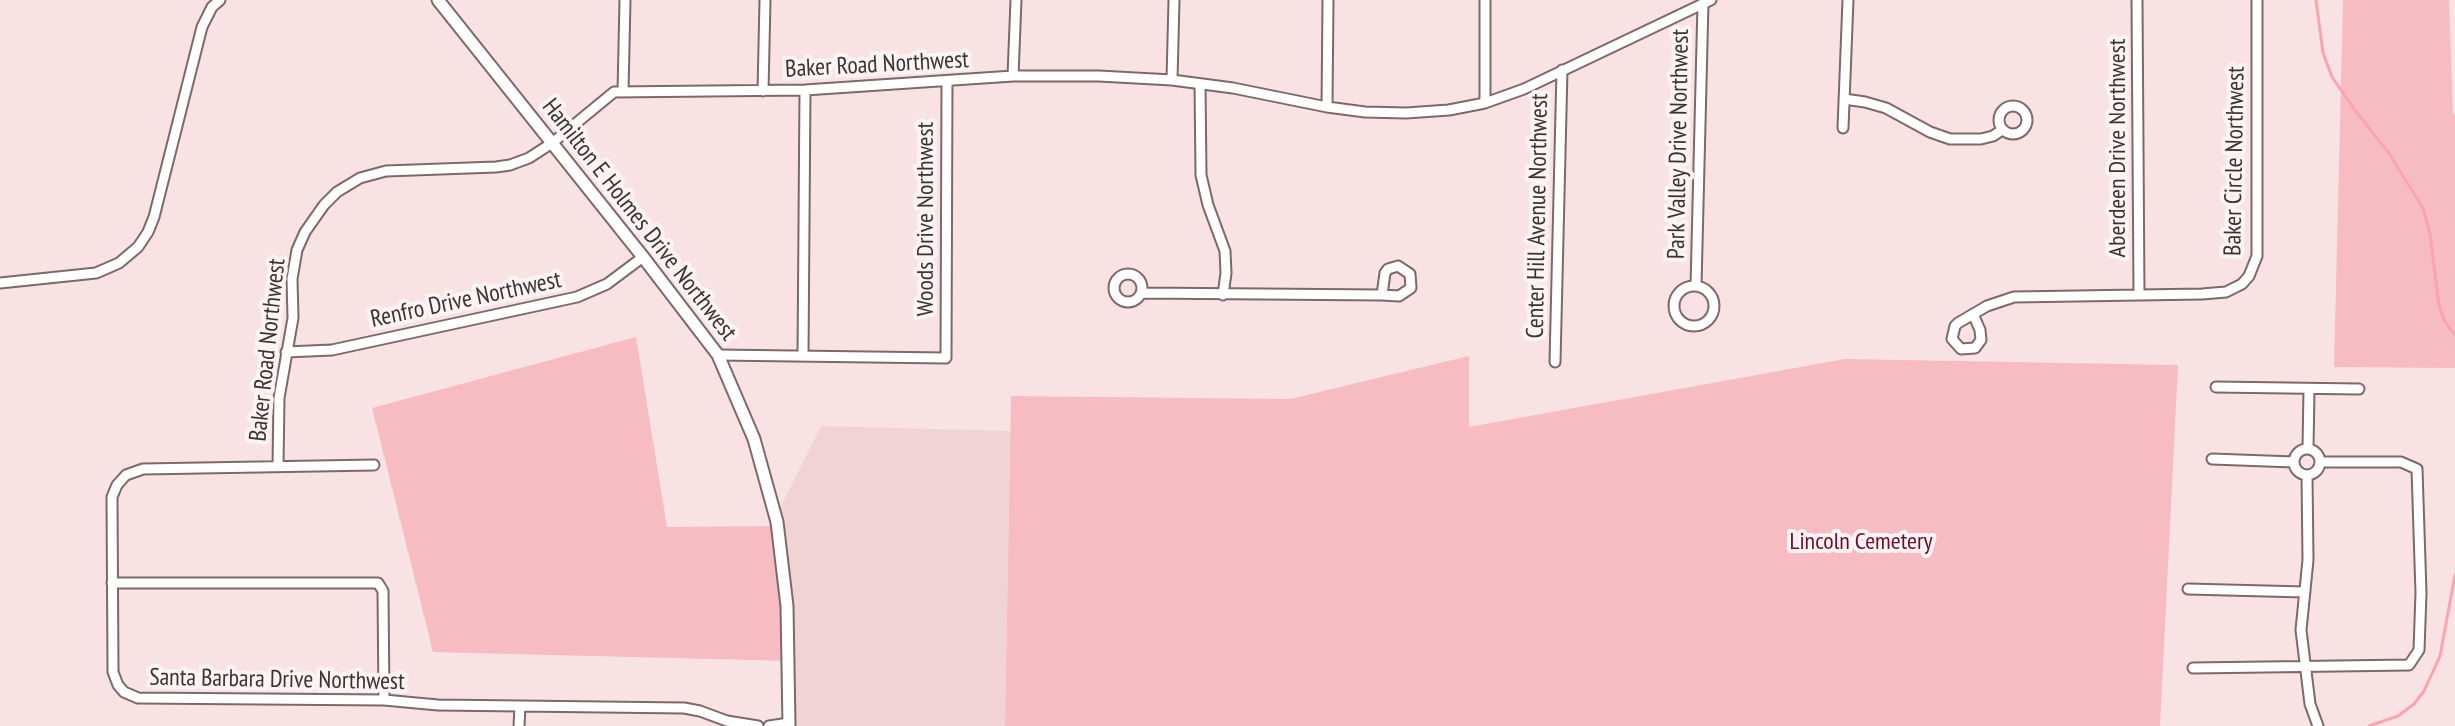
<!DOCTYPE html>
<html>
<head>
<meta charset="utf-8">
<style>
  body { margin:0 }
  canvas { display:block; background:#f9e2e4 }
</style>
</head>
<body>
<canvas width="2455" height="726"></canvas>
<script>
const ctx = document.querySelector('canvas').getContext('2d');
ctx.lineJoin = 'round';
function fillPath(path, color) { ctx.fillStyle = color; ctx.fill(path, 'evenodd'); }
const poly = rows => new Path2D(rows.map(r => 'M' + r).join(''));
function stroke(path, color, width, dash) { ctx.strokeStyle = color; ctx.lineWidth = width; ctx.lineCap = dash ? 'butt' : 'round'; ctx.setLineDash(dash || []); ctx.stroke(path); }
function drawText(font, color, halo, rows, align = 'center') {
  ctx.font = font + ' "PT Sans Narrow",sans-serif'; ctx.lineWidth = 8; ctx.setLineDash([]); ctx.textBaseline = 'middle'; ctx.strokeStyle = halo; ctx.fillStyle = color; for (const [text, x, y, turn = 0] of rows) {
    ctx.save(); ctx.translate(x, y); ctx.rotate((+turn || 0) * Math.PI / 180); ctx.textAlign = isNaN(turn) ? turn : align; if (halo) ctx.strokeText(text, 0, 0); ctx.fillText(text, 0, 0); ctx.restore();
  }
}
const built = poly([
  [821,426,1010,431,1005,726,792,726,792,661,771,526]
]);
const green = poly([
  [2343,0,2449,0,2453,113,2455,115,2455,368,2334,367],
  [636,337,667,527,771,526,792,661,433,652,372,408],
  [1469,356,1469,427,1845,359,2178,365,2160,726,1005,726,1011,396,1290,399]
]);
const stream = poly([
  [2316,0,2323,53,2332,77,2355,110,2388,152,2423,208,2430,234,2439,306,2445,322,2455,335],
  [2369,726,2398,716,2414,704,2424,691,2440,656,2455,575]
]);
const minor = poly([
  [1485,0,1485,103],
  [2137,0,2139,295],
  [1013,76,1016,0],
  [1172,80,1174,0],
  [1200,84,1201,175,1208,205,1225,251,1226,273,1223,295],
  [763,91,765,0],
  [623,92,625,0],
  [1844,99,1865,102,1886,108,1930,132,1950,139,1981,139,1993,136,2002,130],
  '1999 120a14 14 0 1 1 28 0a14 14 0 1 1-28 0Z',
  [1327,107,1328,0],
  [1843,128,1848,0],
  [1398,266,1410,274,1411,288,1399,296,1382,295,1385,273,1388,269,1398,266],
  '1114 288a14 14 0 1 1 28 0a14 14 0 1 1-28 0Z',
  [0,283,96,273,119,263,138,247,148,232,154,217,202,27,212,7,220,0],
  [1696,286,1703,3],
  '1674 306a20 20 0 1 1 40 0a20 20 0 1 1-40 0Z',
  [1142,293,1382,295],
  [1973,314,1980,330,1981,340,1975,348,1961,349,1952,339,1955,326,1958,323,1987,306,2014,297,2202,294,2226,292,2242,284,2249,276,2257,256,2257,0],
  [286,352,332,350,577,297,607,284,643,257],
  [718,355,946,358,947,81],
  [803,356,805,90],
  [1555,362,1562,70],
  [2216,387,2359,389],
  [2308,449,2309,389],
  '2294 462a13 13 0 1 1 26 0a13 13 0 1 1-26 0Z',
  [2212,459,2294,462],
  [374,465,143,469,126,475,117,485,112,497,113,672,118,685,124,692,138,698,384,700,438,705,684,708,700,711,727,721,758,726],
  [278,466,279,398,293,318,292,279,297,250,305,232,324,205,337,192,360,178,386,171,496,167,510,165,529,158,552,143,614,92,805,90,1013,76,1099,76,1172,80,1233,88,1327,107,1365,112,1406,113,1449,110,1485,103,1524,89,1711,0],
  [2307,475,2308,560,2301,630,2310,704,2318,726],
  [112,583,378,583,383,591,384,700],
  [2188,589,2305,592],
  [2193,668,2409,665,2419,650,2421,593,2417,469,2401,462,2320,462],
  [519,726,520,707],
  [769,726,789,723]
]);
const major = poly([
  [438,0,643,257,718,355,754,439,777,522,787,606,789,726]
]);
const streetNames = [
  ["Baker Road Northwest",877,65,-3],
  ["Park Valley Drive Northwest",1679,144,-89],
  ["Aberdeen Drive Northwest",2118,148,-90],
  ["Baker Circle Northwest",2235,161,-89],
  ["Center Hill Avenue Northwest",1538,216,-89],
  ["Woods Drive Northwest",926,219,-90],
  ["Hamilton E Holmes Drive Northwest",639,220,52],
  ["Renfro Drive Northwest",466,300,-12],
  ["Baker Road Northwest",268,350,-84],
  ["Santa Barbara Drive Northwest",277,680,1]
];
const parkNames = [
  ["Lincoln Cemetery",1861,542]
];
fillPath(built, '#f2d3d5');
fillPath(green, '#f7bcc1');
stroke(stream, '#f8a5ad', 3);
stroke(minor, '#7c696a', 13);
stroke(major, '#7c696a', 15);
stroke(minor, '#fff', 9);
stroke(major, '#fff', 11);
drawText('24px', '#3b3233', '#fcf3f4', streetNames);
drawText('24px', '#6e0c27', '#fcf3f4', parkNames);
</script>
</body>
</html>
